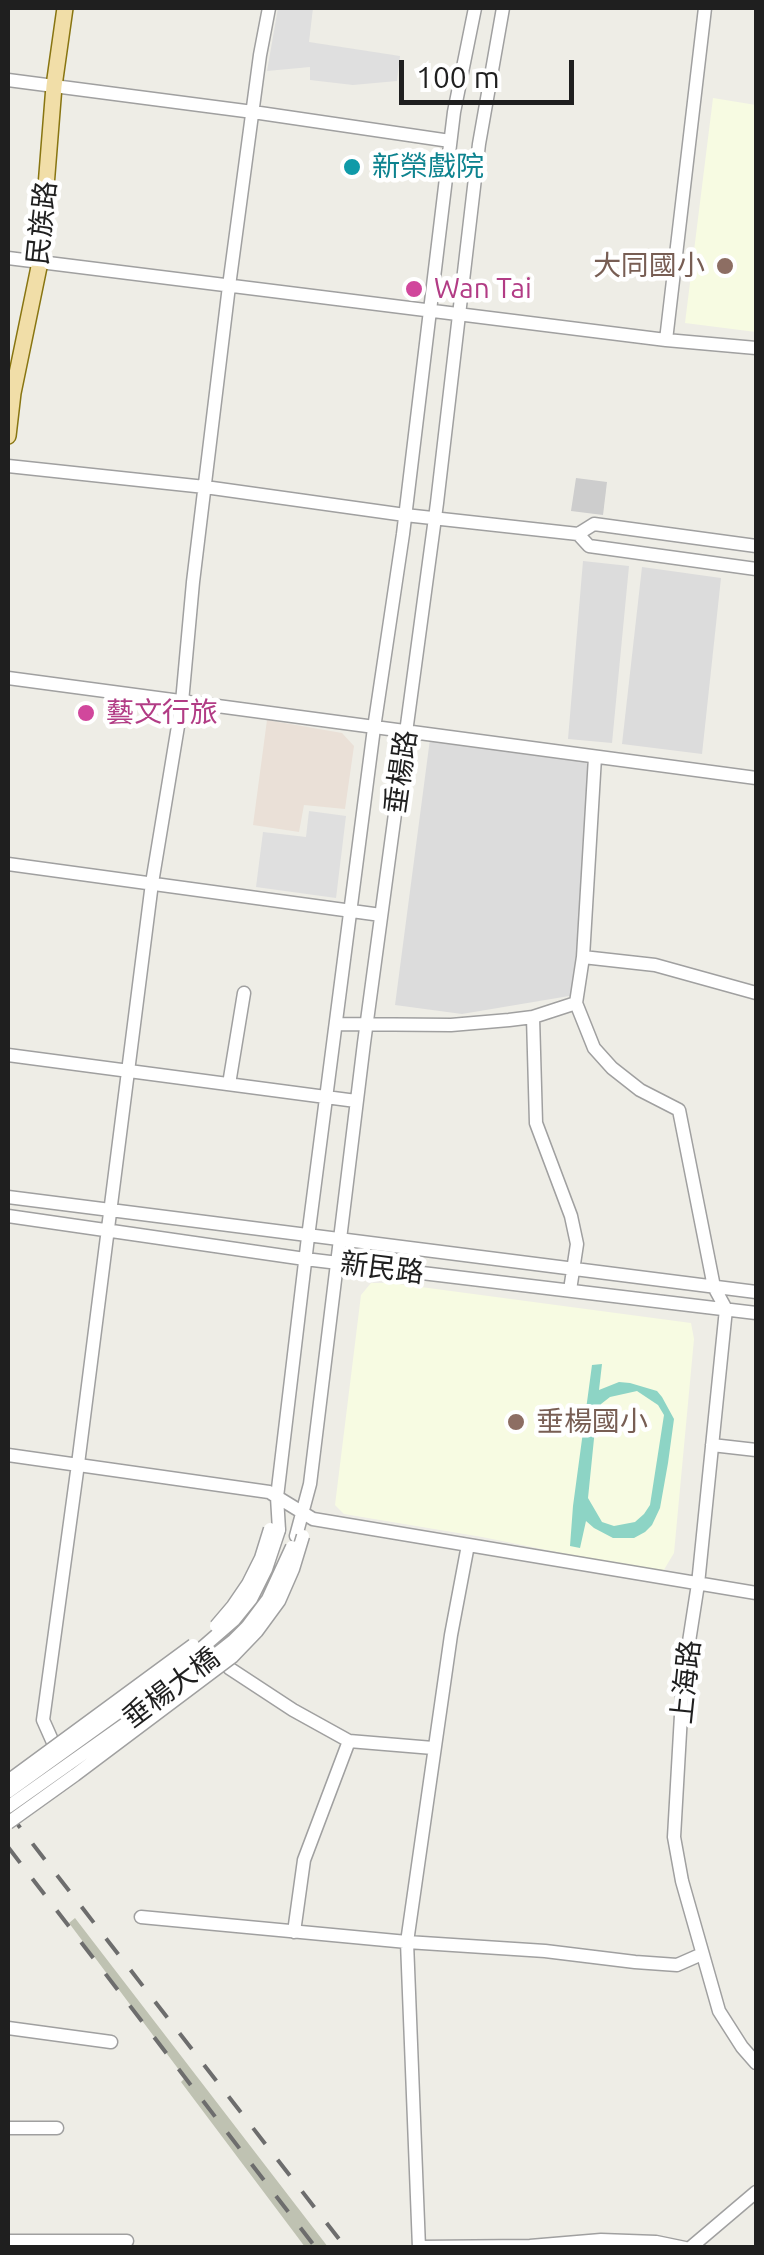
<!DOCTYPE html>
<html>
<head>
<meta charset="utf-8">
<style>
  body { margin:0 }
  #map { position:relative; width:764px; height:2255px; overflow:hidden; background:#eeede6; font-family:Ubuntu,sans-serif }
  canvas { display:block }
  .frame { position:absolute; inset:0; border:10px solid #1f1f1f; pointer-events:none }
  .scale { position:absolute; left:399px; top:60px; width:175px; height:45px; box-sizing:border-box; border:5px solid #1f1f1f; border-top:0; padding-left:12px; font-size:30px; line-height:35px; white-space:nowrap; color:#1f1f1f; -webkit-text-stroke:8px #fff; paint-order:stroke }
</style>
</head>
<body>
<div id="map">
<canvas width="764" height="2255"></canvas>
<div class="frame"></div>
<div class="scale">100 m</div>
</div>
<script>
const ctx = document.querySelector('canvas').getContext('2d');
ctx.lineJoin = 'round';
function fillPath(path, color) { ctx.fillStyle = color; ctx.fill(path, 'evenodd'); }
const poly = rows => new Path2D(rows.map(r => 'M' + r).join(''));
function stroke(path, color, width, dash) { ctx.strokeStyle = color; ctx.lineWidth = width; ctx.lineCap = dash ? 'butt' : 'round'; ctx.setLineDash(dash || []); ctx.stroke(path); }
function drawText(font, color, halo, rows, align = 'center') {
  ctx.font = font + ' Ubuntu,"Noto Sans TC",sans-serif'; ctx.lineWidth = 9; ctx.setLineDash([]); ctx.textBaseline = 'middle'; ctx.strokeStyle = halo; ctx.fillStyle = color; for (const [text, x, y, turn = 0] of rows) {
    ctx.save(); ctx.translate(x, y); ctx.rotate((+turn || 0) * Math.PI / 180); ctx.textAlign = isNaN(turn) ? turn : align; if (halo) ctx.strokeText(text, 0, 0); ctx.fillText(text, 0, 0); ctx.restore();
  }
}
const residential = poly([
  [583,561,629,566,612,743,568,739],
  [642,567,721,578,702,754,622,744],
  [430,739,594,760,575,995,462,1014,395,1005]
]);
const education = poly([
  [713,98,756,105,756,332,685,323],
  [371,1283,391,1283,691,1323,694,1339,674,1553,662,1573,482,1537,344,1514,335,1505,361,1295]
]);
const religious = poly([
  [576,478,607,482,603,515,571,511]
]);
const military = poly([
  [267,720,342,733,354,746,345,809,304,805,299,832,253,825]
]);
const construction = poly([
  [75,1918,328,2247,305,2247,181,2082,185,2078,69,1923]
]);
const pitch = poly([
  [602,1364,599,1390,619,1382,630,1383,657,1391,662,1397,674,1419,668,1463,660,1508,652,1525,645,1532,634,1538,613,1538,594,1528,586,1521,580,1548,570,1546,573,1506,592,1365],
  [637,1391,658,1405,664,1415,650,1505,644,1514,635,1522,614,1526,602,1522,588,1498,596,1419,601,1404,610,1397]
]);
const parking = poly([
  [278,8,313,8,309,42,400,56,397,81,353,85,310,80,310,67,267,71],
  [309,811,346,816,336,898,256,887,263,832,306,837]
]);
const minor = poly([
  [8,80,253,112,450,141],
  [8,258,666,340,756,348],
  [666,340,705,8],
  [8,466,205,487,405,515,578,534,594,524,756,546],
  [578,534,589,546,756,569],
  [8,678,756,778],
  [595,757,583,957,576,1003,594,1048,612,1068,640,1090,679,1110,714,1287,726,1309,698,1584,683,1680,674,1837,682,1881,719,2011,742,2047,756,2063],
  [8,864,381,915],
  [583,957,655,965,756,993],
  [533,1017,536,1123,571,1216,577,1244,570,1290],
  [336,1024,451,1025,509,1020,533,1017,576,1003],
  [8,1055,356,1101],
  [229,1084,244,993],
  [8,1197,756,1292],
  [8,1216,305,1259,756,1313],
  [712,1445,756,1450],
  [8,1455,269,1492,313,1519,756,1593],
  [279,1530,277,1497,308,1237,374,728,403,534,454,112,475,8],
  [296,1536,310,1484,364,1043,437,503,479,144,503,8],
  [229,1668,293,1710,349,1741,433,1748],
  [59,1756,43,1720,78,1464,152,883,182,702,193,582,229,286,260,55,269,8],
  [141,1917,407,1942,545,1951,635,1962,677,1965,702,1954],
  [294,1932,304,1860,349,1741],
  [8,2028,111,2042],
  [8,2128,57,2128],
  [8,2241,127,2241],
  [419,2247,530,2246,601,2240,656,2242,685,2248],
  [419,2248,407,1942,451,1635,468,1545],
  [690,2248,756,2192]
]);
const major = poly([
  [8,436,13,393,40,262,54,86,65,8]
]);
const rail = poly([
  [8,1812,346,2248],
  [8,1847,316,2248]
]);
const minorBridge = poly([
  [216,1626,233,1606,248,1584,261,1558,270,1529],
  [8,1781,193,1645],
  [8,1792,173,1673,234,1620,251,1599,266,1569,279,1530],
  [8,1807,152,1705,233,1641,247,1627,268,1599,292,1547],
  [8,1823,75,1775,232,1657,257,1631,279,1601,293,1569,303,1536]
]);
const markers = [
  [352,167,10,"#0f9aa8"],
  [725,266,10,"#8d6e63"],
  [414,289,10,"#d1479c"],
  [86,713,10,"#d1479c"],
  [516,1422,10,"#8d6e63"]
];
const cultureNames = [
  ["新榮戲院",372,167]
];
const streetNames = [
  ["民族路",42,223,-84],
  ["垂楊路",401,772,-82],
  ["新民路",382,1268,7],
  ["上海路",686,1682,-84],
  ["垂楊大橋",171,1688,-37]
];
const educationNames = [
  ["大同國小",705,266],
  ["垂楊國小",536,1422,"left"]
];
const hotelNames = [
  ["Wan Tai",434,289],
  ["藝文行旅",106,713]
];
fillPath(residential, '#dcdcdc');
fillPath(education, '#f7fbe2');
fillPath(religious, '#cdcdcd');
fillPath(military, '#eae0d7');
fillPath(construction, '#bfc2b2');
fillPath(pitch, '#8dd4c5');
fillPath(parking, '#dfdfdf');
stroke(minor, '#a0a0a0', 15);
stroke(major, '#887511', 18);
stroke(minor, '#fff', 12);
stroke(major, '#f1dea8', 15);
stroke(rail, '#6d6d6d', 4, [20, 20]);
stroke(minorBridge, '#a0a0a0', 15, []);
stroke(minorBridge, '#fff', 12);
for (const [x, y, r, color] of markers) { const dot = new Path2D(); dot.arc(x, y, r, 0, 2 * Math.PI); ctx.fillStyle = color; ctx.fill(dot); stroke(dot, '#fff', 4); }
drawText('28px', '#0d838f', '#fff', cultureNames, 'left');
drawText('28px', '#1f1f1f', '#fff', streetNames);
drawText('28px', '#785e54', '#fff', educationNames, 'right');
drawText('28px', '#b23c85', '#fff', hotelNames, 'left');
</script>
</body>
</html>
